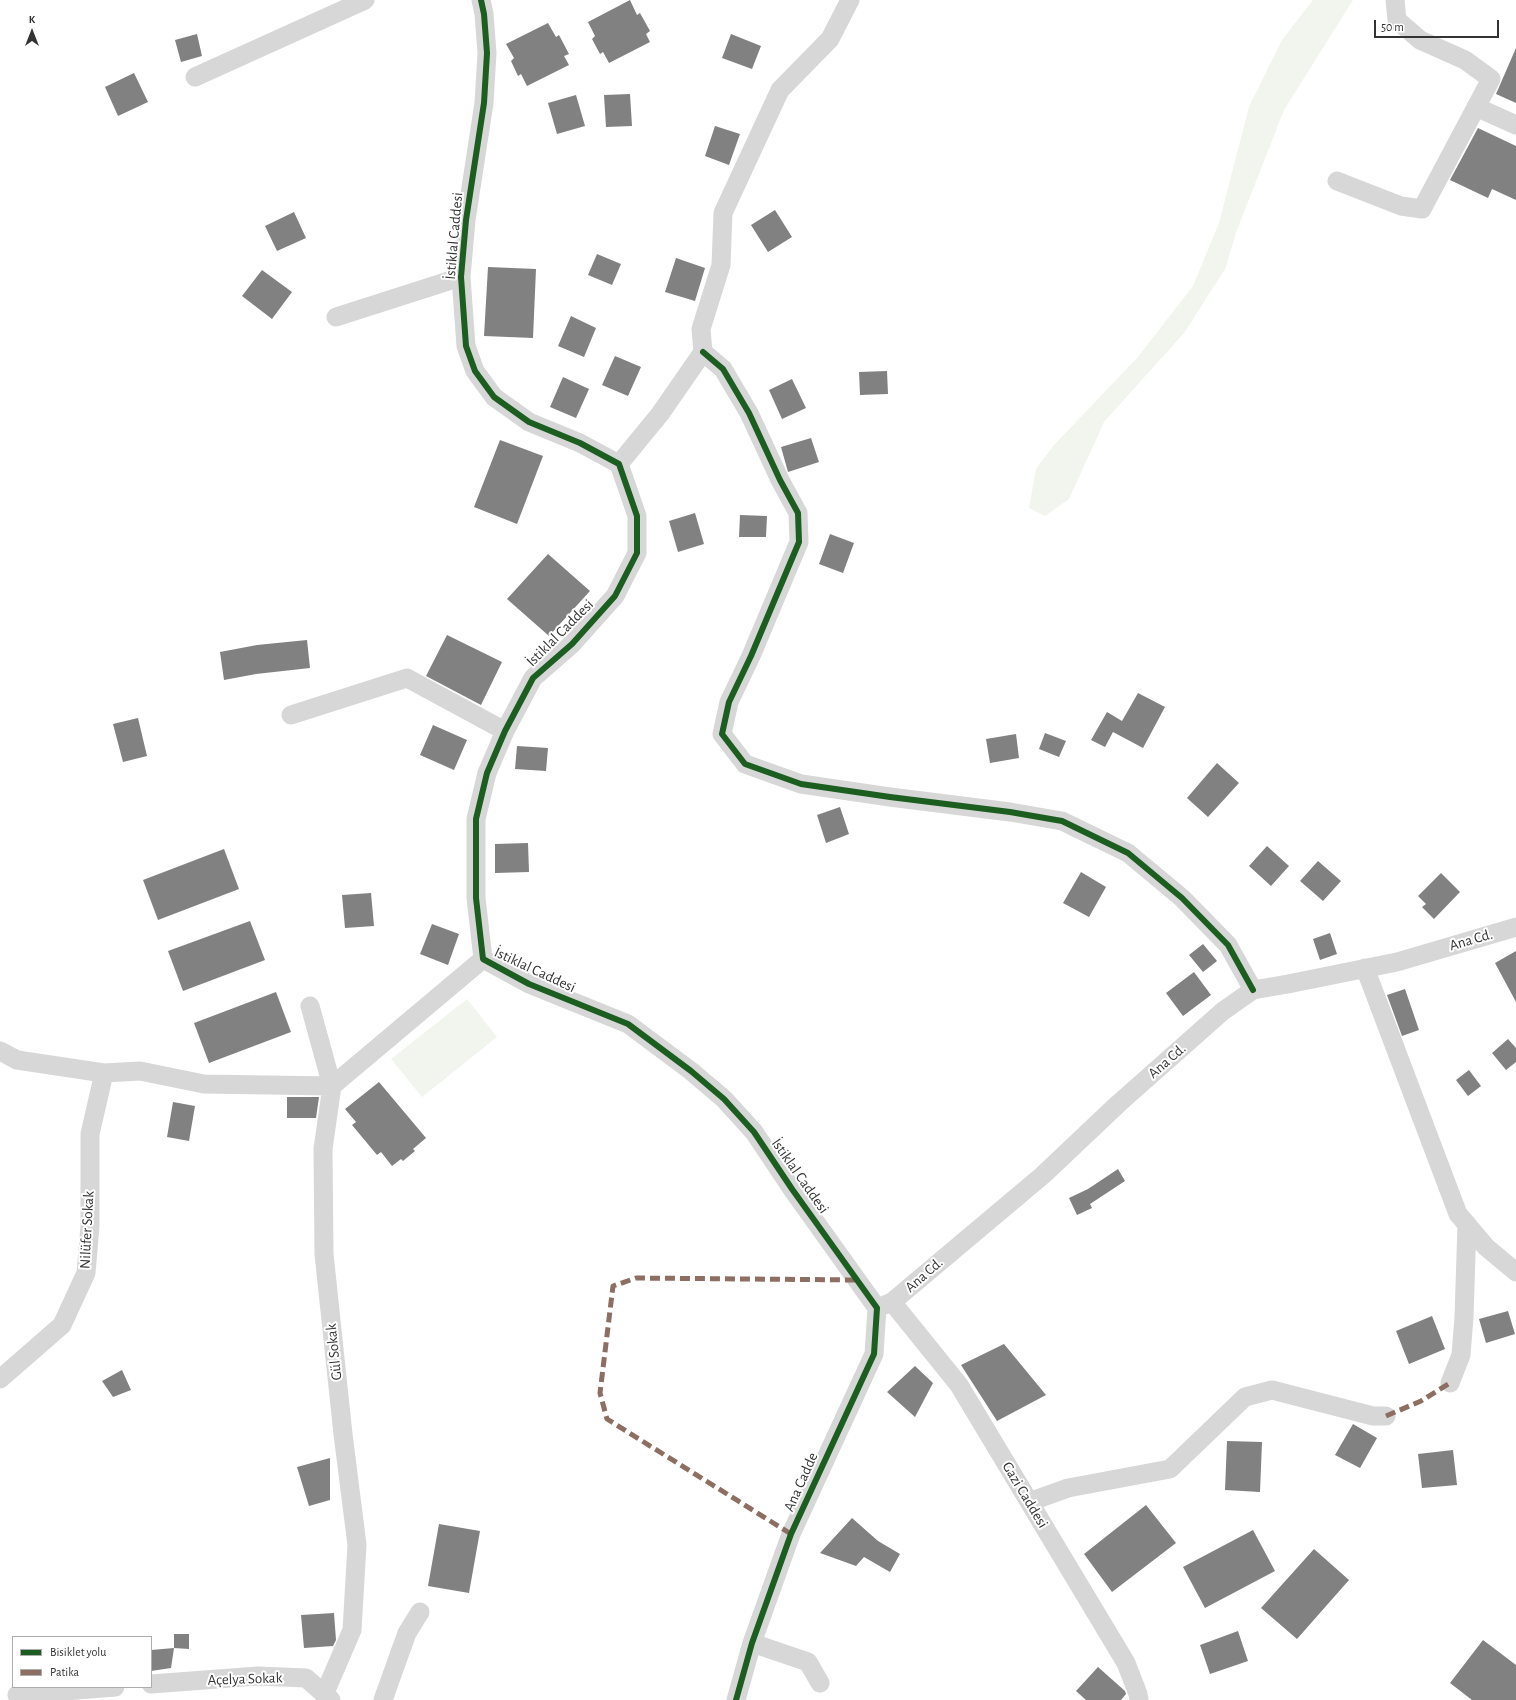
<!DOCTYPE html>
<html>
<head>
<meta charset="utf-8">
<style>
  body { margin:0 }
  #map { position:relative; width:1516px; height:1700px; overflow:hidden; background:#fff; font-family:"Alegreya Sans",sans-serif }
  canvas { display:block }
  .legend { position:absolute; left:12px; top:1636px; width:140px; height:52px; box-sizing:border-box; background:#fff; border:1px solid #adadad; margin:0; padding:5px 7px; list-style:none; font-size:12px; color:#333 }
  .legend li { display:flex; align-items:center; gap:8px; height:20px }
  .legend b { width:20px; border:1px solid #adadad }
  .north { position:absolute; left:12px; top:12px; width:40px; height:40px; -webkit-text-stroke:3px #fff; paint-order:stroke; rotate:0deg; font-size:11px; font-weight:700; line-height:16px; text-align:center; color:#333 }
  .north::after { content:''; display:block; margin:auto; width:14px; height:18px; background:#333; clip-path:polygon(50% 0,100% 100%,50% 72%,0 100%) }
  .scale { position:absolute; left:1374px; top:20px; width:125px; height:18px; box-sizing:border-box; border:2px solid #333; border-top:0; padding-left:5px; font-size:12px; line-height:14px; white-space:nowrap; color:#333; -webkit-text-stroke:3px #fff; paint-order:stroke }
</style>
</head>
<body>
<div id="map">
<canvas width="1516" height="1700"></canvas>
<ul class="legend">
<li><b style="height:5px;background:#1b5e20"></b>Bisiklet yolu</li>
<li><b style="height:5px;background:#8d6e63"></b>Patika</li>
</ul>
<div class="north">K</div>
<div class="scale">50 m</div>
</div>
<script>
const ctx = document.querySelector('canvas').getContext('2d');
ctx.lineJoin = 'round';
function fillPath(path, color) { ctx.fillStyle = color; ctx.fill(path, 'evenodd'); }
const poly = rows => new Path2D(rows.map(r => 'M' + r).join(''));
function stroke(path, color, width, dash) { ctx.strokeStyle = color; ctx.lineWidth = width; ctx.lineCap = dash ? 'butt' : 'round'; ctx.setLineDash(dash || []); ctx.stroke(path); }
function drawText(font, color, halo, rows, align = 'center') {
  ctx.font = font + ' "Alegreya Sans",sans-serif'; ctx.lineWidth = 4; ctx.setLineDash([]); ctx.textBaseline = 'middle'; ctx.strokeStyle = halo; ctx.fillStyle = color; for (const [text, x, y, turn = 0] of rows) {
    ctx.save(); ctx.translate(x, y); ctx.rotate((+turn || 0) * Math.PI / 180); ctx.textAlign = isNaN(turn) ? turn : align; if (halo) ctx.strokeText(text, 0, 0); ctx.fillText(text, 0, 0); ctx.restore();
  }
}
const green = poly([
  [1313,0,1353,0,1284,110,1237,230,1225,269,1184,333,1104,422,1069,499,1045,516,1029,508,1036,469,1054,445,1137,358,1193,286,1219,223,1249,107,1282,40],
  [467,999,497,1037,422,1097,391,1059]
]);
const building = poly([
  [630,0,637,15,640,13,650,31,646,34,650,42,609,63,603,52,600,54,592,39,595,36,588,22],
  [548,23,556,37,559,35,569,54,564,56,569,65,527,86,521,74,518,76,511,61,514,58,506,44],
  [197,34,202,56,181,62,175,40],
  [731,34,761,46,752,69,722,58],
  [1516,48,1516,103,1496,94],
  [134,73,148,102,118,116,105,87],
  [630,94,632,126,606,127,604,95],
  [576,95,585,126,557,134,548,103],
  [715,126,740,134,729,165,705,156],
  [1478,128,1516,146,1516,200,1492,189,1488,198,1450,180],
  [775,210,792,237,768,252,751,225],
  [294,212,306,238,277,251,265,226],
  [597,254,621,264,612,285,588,275],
  [676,258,705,268,695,301,665,292],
  [488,267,536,269,533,338,484,336],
  [262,270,292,292,272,319,242,296],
  [571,316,596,328,584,357,558,346],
  [615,356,641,367,628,396,602,385],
  [887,371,888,394,860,395,859,372],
  [563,377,589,389,576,418,550,407],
  [792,379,806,408,782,419,769,390],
  [811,438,819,462,788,472,781,447],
  [500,440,543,456,517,524,474,507],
  [695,513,704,544,678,552,669,521],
  [740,515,767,516,766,537,739,537],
  [830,534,854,543,843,573,819,564],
  [548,554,590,591,549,636,507,599],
  [447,635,502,662,481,705,426,676],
  [307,640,310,668,256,674,224,680,220,652,257,645],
  [1138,693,1165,707,1143,748,1113,732,1105,747,1091,740,1107,712,1122,721],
  [138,718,147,756,123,762,113,724],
  [433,725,467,740,454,770,420,755],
  [1045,733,1066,741,1059,757,1039,749],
  [1016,734,1019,758,990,763,986,739],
  [517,746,548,748,546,771,515,769],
  [1217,763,1239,783,1208,817,1187,798],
  [840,807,849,834,826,843,817,815],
  [528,843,529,872,495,873,495,844],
  [1267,846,1289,866,1271,886,1249,866],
  [224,849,239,889,158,920,143,880],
  [1318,861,1341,881,1323,901,1300,881],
  [1081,872,1106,887,1089,917,1063,903],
  [1441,873,1460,892,1434,919,1422,907,1426,904,1418,896],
  [371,893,374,926,345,928,342,895],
  [250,921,265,960,183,991,168,951],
  [432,924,459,934,448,965,420,954],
  [1330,933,1337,954,1320,960,1313,939],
  [1203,944,1217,961,1203,972,1189,955],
  [1516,951,1516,1002,1495,963],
  [1194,972,1211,995,1183,1016,1166,993],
  [1405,989,1419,1030,1402,1036,1387,995],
  [276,992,291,1032,209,1063,194,1023],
  [1508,1039,1516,1048,1516,1062,1506,1070,1492,1053],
  [1469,1070,1481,1086,1468,1096,1456,1080],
  [379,1082,426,1138,413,1149,415,1151,403,1161,401,1159,392,1166,381,1152,377,1155,352,1125,356,1122,345,1109],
  [287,1097,319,1097,316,1118,287,1118],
  [173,1102,195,1106,189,1141,167,1137],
  [1118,1169,1125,1181,1090,1204,1092,1208,1077,1215,1069,1198,1088,1189],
  [1508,1311,1515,1334,1486,1343,1479,1319],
  [1432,1316,1445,1349,1409,1364,1396,1331],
  [1004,1344,1046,1395,997,1421,961,1365],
  [915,1366,933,1383,915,1417,887,1392],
  [122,1370,131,1390,113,1397,102,1381],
  [1353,1424,1377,1438,1360,1468,1335,1455],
  [1227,1441,1262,1442,1260,1492,1225,1490],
  [1453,1450,1457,1485,1422,1488,1418,1454],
  [330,1458,330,1500,309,1506,297,1467],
  [1146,1505,1176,1543,1112,1592,1084,1554],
  [852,1518,878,1541,900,1554,890,1572,864,1557,856,1566,820,1553],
  [439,1524,480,1531,469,1593,428,1586],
  [1253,1530,1275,1571,1205,1608,1183,1567],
  [1314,1549,1349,1580,1297,1639,1261,1608],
  [334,1613,336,1640,333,1646,304,1648,301,1615],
  [1238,1631,1248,1661,1210,1674,1200,1645],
  [174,1634,189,1634,189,1649,174,1648],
  [1483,1640,1516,1665,1516,1700,1472,1700,1450,1683],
  [174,1648,171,1668,151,1671,151,1650],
  [1098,1667,1125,1691,1126,1694,1121,1700,1086,1700,1076,1691]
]);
const minor = poly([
  [481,0,484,14,487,53,484,103,466,220,461,277,466,346,475,371,494,397,529,422,580,443,619,464,637,516,637,553,615,596,572,644,533,678,505,731,487,773,476,819,476,898,483,959,529,984,628,1024,691,1071,724,1099,754,1132,792,1189,877,1308,874,1354,791,1534,752,1643,736,1700],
  [195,77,365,0],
  [1476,107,1516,125],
  [1337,181,1401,206,1422,209,1491,79,1465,60,1420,40,1397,20,1395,0],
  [336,317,461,277],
  [703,352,723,369,749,413,780,480,798,513,799,542,751,656,729,702,722,734,745,764,801,784,890,797,1010,812,1062,821,1128,853,1182,898,1228,945,1253,990],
  [619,464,660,414,703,352,701,329,721,265,723,213,780,90,830,39,850,0],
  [291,715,407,678,505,731],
  [1365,968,1458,1214,1486,1247,1516,1272],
  [310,1006,332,1086,323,1149,324,1254,343,1434,357,1545,352,1630,324,1695],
  [0,1051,17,1060,104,1073,140,1071,204,1084,332,1086,483,959],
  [892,1302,959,1385,1126,1663,1138,1694,1139,1700],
  [877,1308,892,1302,1043,1175,1118,1104,1223,1011,1253,990,1288,984,1397,962,1516,927],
  [0,1379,62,1325,86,1273,90,1226,90,1134,104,1073],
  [1450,1383,1461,1355,1464,1317,1467,1224],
  [1029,1502,1068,1488,1170,1469,1245,1397,1272,1390,1373,1416,1386,1416],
  [752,1643,808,1662,820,1683],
  [151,1684,258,1676,306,1678,331,1700],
  [17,1695,115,1687],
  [383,1700,407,1633,420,1612]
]);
const quiet = poly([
  [1386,1416,1421,1401,1450,1383],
  [791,1534,607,1419,600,1393,613,1286,636,1278,858,1280]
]);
const cycleway = poly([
  [481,0,484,14,487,53,484,103,466,220,461,277,466,346,475,371,494,397,529,422,580,443,619,464,637,516,637,553,615,596,572,644,533,678,505,731,487,773,476,819,476,898,483,959,529,984,628,1024,691,1071,724,1099,754,1132,792,1189,877,1308,874,1354,791,1534,752,1643,736,1700],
  [703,352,723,369,749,413,780,480,798,513,799,542,751,656,729,702,722,734,745,764,801,784,890,797,1010,812,1062,821,1128,853,1182,898,1228,945,1253,990]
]);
const streetNames = [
  ["İstiklal Caddesi",454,236,-85],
  ["İstiklal Caddesi",560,633,-45],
  ["Ana Cd.",1471,940,-16],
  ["İstiklal Caddesi",535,970,25],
  ["Ana Cd.",1167,1061,-41],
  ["İstiklal Caddesi",800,1176,55],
  ["Nilüfer Sokak",87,1230,-87],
  ["Ana Cd.",924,1275,-41],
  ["Gül Sokak",334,1352,-96],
  ["Ana Cadde",801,1482,-66],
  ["Gazi Caddesi",1025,1495,59],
  ["Açelya Sokak",245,1679,-2]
];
fillPath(green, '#f1f5ed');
fillPath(building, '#818181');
stroke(minor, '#d7d7d7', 19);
stroke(quiet, '#8d6e63', 5, [10, 5]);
stroke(cycleway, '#1b5e20', 6);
drawText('15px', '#333', '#fff', streetNames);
</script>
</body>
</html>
